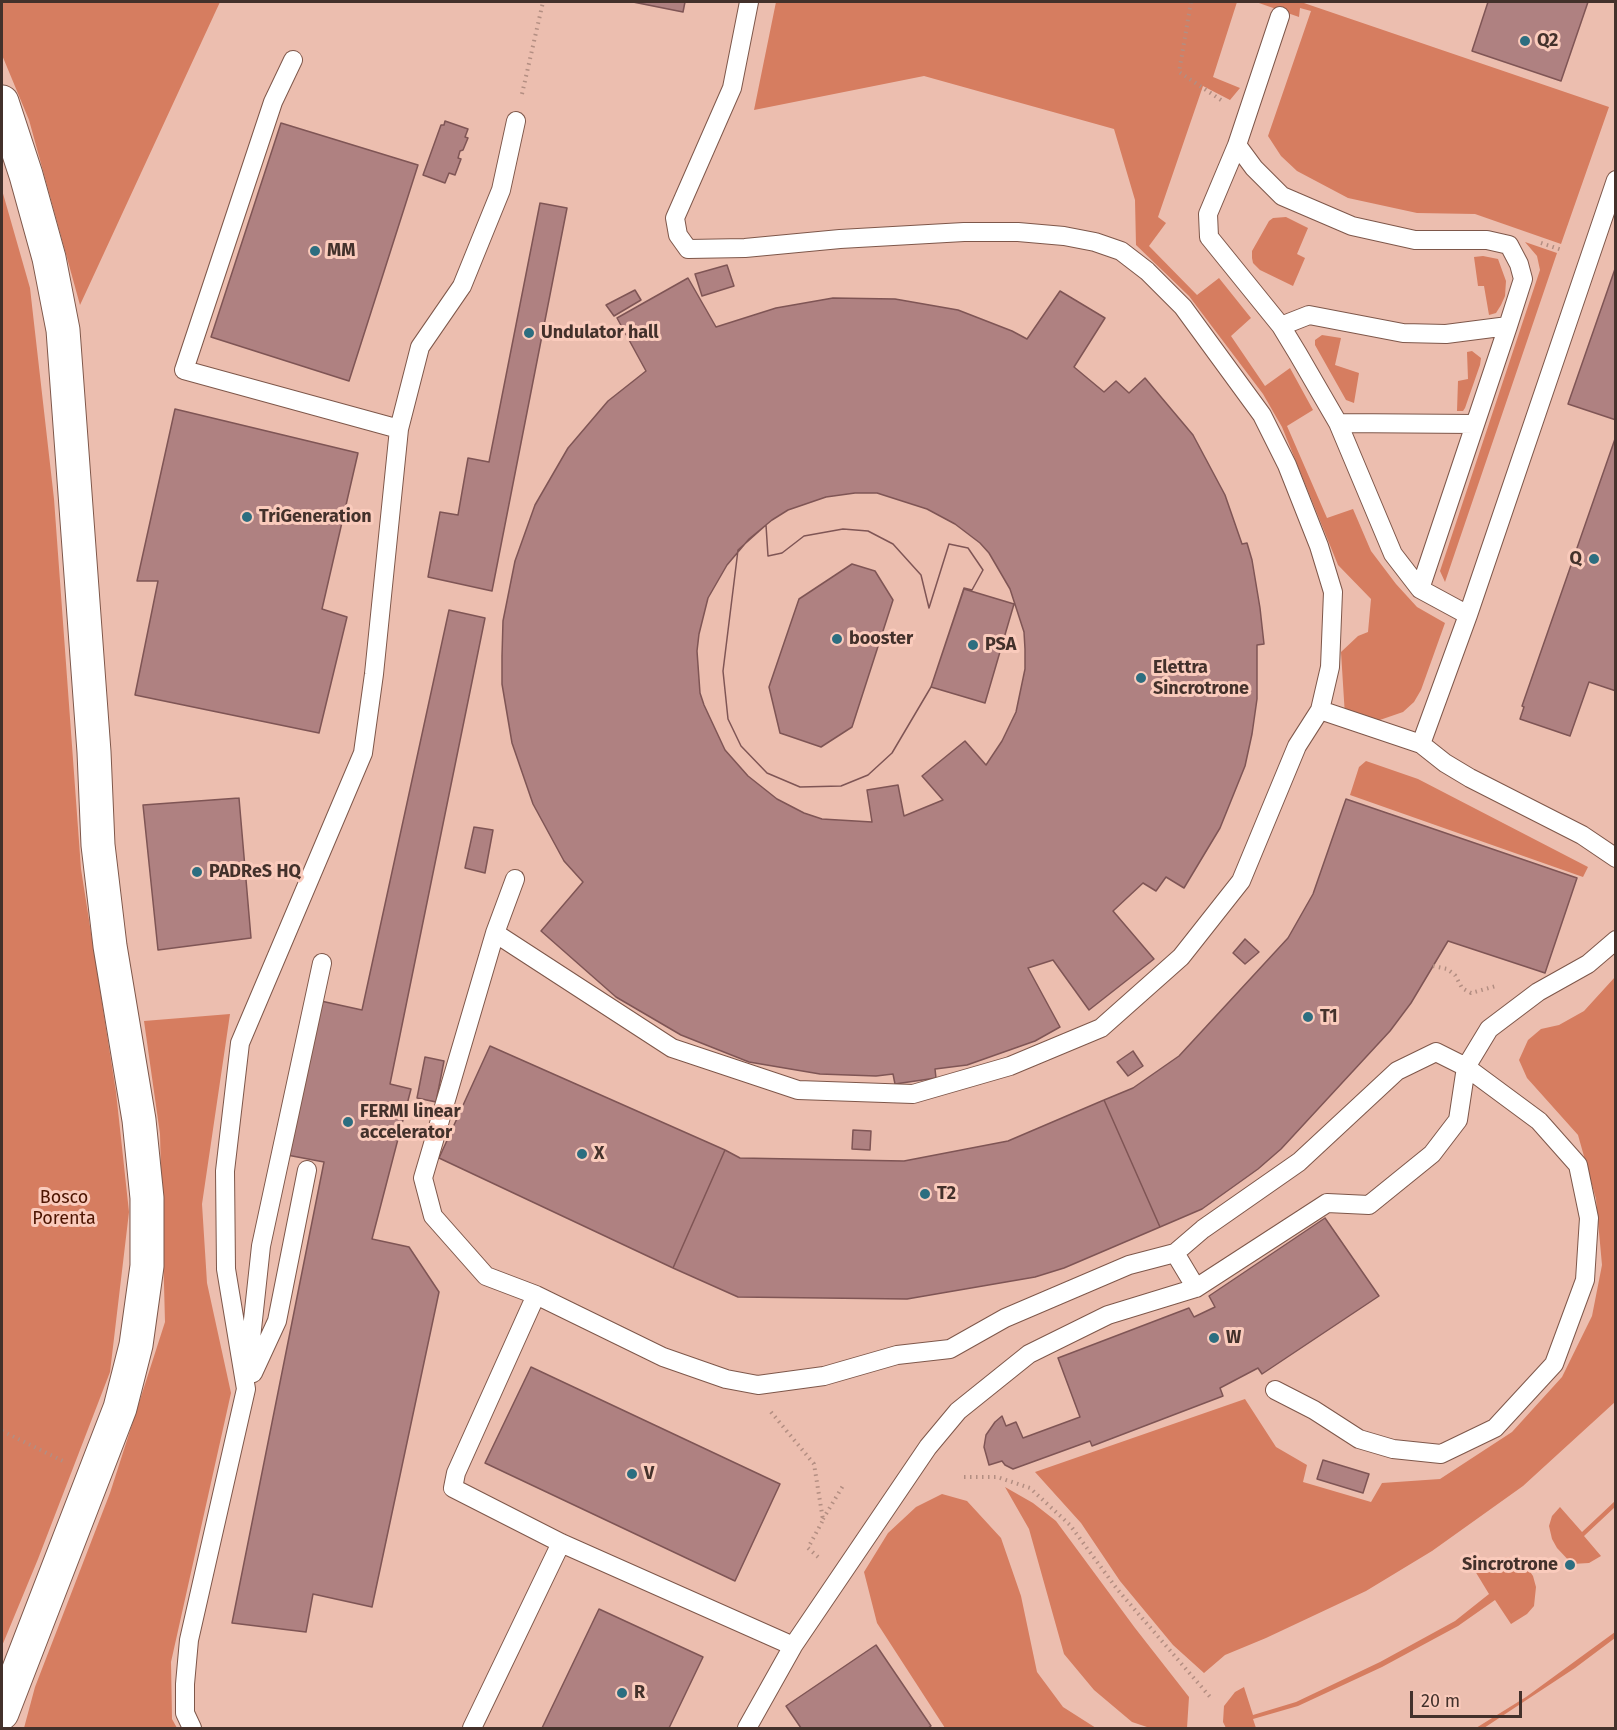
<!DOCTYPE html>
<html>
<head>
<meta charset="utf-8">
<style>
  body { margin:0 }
  #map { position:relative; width:1617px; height:1730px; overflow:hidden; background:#ecbeaf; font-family:"Fira Sans",sans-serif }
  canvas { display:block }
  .frame { position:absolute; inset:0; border:3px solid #43312b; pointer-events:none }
  .scale { position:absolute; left:1410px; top:1691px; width:112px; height:27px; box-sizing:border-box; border:3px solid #43312b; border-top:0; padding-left:8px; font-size:18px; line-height:21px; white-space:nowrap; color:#43312b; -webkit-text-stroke:4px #facbbc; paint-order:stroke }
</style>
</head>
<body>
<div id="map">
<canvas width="1617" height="1730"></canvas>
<div class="frame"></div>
<div class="scale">20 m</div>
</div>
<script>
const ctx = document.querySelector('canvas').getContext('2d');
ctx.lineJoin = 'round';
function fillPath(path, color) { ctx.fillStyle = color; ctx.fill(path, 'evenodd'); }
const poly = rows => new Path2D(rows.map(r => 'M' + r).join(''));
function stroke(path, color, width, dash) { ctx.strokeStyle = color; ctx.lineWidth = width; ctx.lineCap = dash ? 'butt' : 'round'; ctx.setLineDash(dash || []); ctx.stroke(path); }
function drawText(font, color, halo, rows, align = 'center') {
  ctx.font = font + ' "Fira Sans",sans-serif'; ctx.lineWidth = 6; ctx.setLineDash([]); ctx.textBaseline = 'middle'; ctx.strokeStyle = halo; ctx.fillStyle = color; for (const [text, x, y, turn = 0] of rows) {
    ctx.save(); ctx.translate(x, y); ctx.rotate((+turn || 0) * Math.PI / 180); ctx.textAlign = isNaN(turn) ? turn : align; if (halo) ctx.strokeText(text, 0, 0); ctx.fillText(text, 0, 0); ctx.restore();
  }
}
const green = poly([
  [2,2,220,2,80,305,29,120,2,55],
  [776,2,1237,2,1213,77,1240,88,1230,100,1203,86,1158,217,1166,223,1149,246,1197,295,1219,278,1251,318,1231,336,1265,386,1290,368,1313,410,1287,426,1327,518,1353,509,1371,551,1396,584,1417,607,1445,623,1421,690,1414,702,1403,712,1374,722,1345,716,1341,652,1358,636,1368,632,1371,599,1338,565,1282,427,1263,394,1189,296,1136,245,1135,200,1114,129,924,76,754,110],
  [1256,2,1301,2,1609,107,1561,244,1475,214,1417,213,1348,198,1297,171,1281,156,1268,136,1311,11,1300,8,1299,17],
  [2,190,30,288,54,499,81,869,116,1092,129,1212,110,1372,38,1559,2,1646],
  [1286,217,1308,228,1297,254,1305,258,1293,286,1260,270,1253,263,1252,258,1252,251,1269,221,1273,218],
  [1525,242,1557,253,1445,582,1440,571,1540,270,1537,256],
  [1483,256,1498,259,1506,281,1505,296,1501,305,1496,313,1489,315,1484,286,1478,286,1474,257],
  [1322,335,1341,338,1335,365,1359,373,1354,403,1346,400,1315,345,1315,340],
  [1472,351,1481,358,1480,365,1465,408,1463,411,1457,411,1458,381,1468,379,1467,352],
  [1366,761,1418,779,1588,867,1583,877,1350,795,1359,767],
  [1615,977,1615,1402,1523,1486,1432,1551,1366,1591,1266,1638,1225,1655,1204,1673,1173,1645,1120,1581,1081,1523,1035,1472,1245,1399,1276,1447,1307,1465,1303,1482,1371,1502,1382,1483,1440,1479,1512,1432,1562,1377,1592,1316,1602,1265,1596,1199,1578,1135,1527,1078,1519,1060,1528,1040,1541,1029,1559,1025,1584,1011],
  [230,1014,202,1204,207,1283,231,1393,171,1662,172,1719,177,1728,24,1728,35,1687,110,1493,165,1322,160,1134,144,1021],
  [1005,1487,1033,1503,1056,1521,1135,1628,1189,1697,1187,1728,1150,1728,1132,1722,1094,1690,1064,1654,1029,1529],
  [942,1494,967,1501,1001,1538,1021,1596,1037,1672,1063,1707,1096,1728,945,1728,877,1623,864,1572,888,1533,916,1507],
  [1615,1501,1615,1507,1584,1536,1601,1556,1589,1563,1572,1564,1557,1548,1552,1539,1549,1526,1552,1516,1560,1507,1582,1532],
  [1509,1557,1526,1566,1533,1576,1536,1587,1534,1606,1527,1614,1511,1624,1495,1600,1458,1626,1382,1667,1298,1706,1253,1719,1256,1728,1226,1728,1223,1722,1224,1706,1235,1692,1244,1687,1253,1715,1296,1702,1380,1662,1455,1621,1489,1594,1475,1571,1482,1563,1489,1560],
  [1615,1632,1615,1638,1575,1668,1484,1728,1476,1728,1526,1697]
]);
const building = poly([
  [633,2,685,2,683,12,633,2],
  [1488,2,1588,2,1561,81,1472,51,1488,2],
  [445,121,468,129,465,137,468,138,463,150,460,151,458,158,461,159,455,175,449,173,445,183,423,175,441,125,444,125,445,121],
  [281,123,418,165,349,381,211,337,281,123],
  [540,203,567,208,492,591,428,577,440,512,458,515,468,458,489,462,540,203],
  [727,265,734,286,702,296,695,274,727,265],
  [1616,266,1616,420,1568,404,1616,266],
  [688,278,716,327,776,308,833,298,895,299,958,310,1012,331,1027,339,1060,291,1105,318,1074,367,1104,392,1116,381,1129,393,1145,378,1193,435,1225,495,1242,544,1247,543,1252,560,1260,608,1264,644,1257,645,1257,699,1252,734,1245,766,1220,828,1184,888,1166,877,1156,891,1143,883,1113,911,1154,959,1089,1010,1053,960,1028,968,1060,1027,1035,1041,967,1065,935,1069,936,1078,895,1084,893,1074,876,1076,820,1074,749,1062,681,1035,616,997,541,931,583,882,564,861,533,804,512,743,502,684,502,656,503,621,515,561,535,505,568,448,608,401,646,371,617,318,688,278],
  [855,493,877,493,927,509,955,524,980,543,989,553,1010,589,1024,632,1025,649,1025,669,1016,712,1002,741,986,765,965,741,922,776,943,800,904,816,898,785,867,790,872,822,822,819,804,813,777,799,748,776,725,750,704,705,700,693,697,651,699,634,708,598,727,565,749,539,772,520,788,510,826,497,855,493],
  [635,290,641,300,614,316,606,305,635,290],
  [175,409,358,453,322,609,347,617,319,733,135,695,158,581,137,581,175,409],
  [1616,436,1616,691,1589,682,1570,736,1520,719,1524,707,1522,706,1616,436],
  [766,525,768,556,782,553,804,536,843,529,868,531,893,544,921,575,929,608,949,544,968,548,983,570,972,590,964,588,931,687,892,753,868,775,841,786,800,787,767,773,741,746,728,719,723,671,738,550,766,525],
  [852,564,875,571,893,600,852,727,821,747,780,733,769,687,799,599,852,564],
  [766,525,768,556,782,553,804,536,843,529,868,531,893,544,921,575,929,608,949,544,968,548,983,570,972,590,964,588,931,687,892,753,868,775,841,786,800,787,767,773,741,746,728,719,723,671,738,550,766,525],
  [964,589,1014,604,985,703,931,687,964,589],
  [449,610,485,618,390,1084,411,1089,372,1239,409,1247,439,1292,372,1607,313,1594,306,1632,232,1623,324,1162,287,1155,321,1001,362,1010,449,610],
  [239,798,251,938,158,950,143,805,239,798],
  [1346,799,1577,878,1545,973,1448,941,1411,1003,1390,1031,1281,1149,1258,1169,1202,1209,1160,1227,1104,1100,1133,1088,1179,1056,1288,938,1313,894,1346,799],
  [474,827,493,830,485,873,465,868,474,827],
  [1245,939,1259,952,1245,964,1233,953,1245,939],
  [490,1046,725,1150,673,1268,439,1158,490,1046],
  [1133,1051,1143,1066,1128,1076,1117,1062,1133,1051],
  [425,1057,444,1061,436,1102,417,1098,425,1057],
  [1104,1100,1160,1227,1064,1268,1035,1277,907,1299,738,1297,673,1268,725,1150,740,1158,904,1161,1008,1141,1104,1100],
  [853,1130,871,1131,870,1150,852,1149,853,1130],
  [1325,1218,1379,1296,1262,1374,1258,1368,1220,1388,1223,1396,1092,1446,1090,1441,1013,1469,1005,1465,1002,1461,989,1465,984,1447,986,1435,995,1422,1002,1416,1006,1426,1016,1422,1023,1438,1080,1417,1058,1358,1189,1308,1194,1317,1215,1307,1209,1296,1325,1218],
  [531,1367,780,1484,735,1581,485,1463,531,1367],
  [1323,1460,1369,1474,1363,1493,1317,1479,1323,1460],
  [599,1609,703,1657,669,1728,542,1728,599,1609],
  [876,1645,931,1726,928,1728,801,1728,786,1706,876,1645]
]);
const path = poly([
  [1191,2,1179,72,1221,100],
  [522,94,543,2],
  [1541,243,1562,250],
  [1433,966,1447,969,1455,975,1462,988,1471,993,1496,986],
  [771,1412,814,1464,823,1520,808,1548,818,1557],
  [2,1431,63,1461],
  [964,1477,997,1477,1030,1488,1070,1525,1117,1589,1211,1698],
  [823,1519,844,1484]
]);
const lane = poly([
  [1237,145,1280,16],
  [1281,326,1309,315,1403,333,1446,334,1508,326],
  [1338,423,1475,424],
  [399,429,420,347,462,286,501,190,516,121],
  [1420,589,1508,326,1523,279,1519,264,1509,245,1487,240,1415,240,1352,226,1282,196,1254,168,1237,145,1208,214,1209,237,1281,326,1298,354,1338,423,1393,554,1420,589,1468,615],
  [1320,710,1421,744,1445,763,1470,778,1582,835,1616,858],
  [1421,744,1468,615,1616,180],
  [515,879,495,933,423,1178,433,1216,486,1276,536,1295,663,1357,726,1379,758,1385,824,1376,897,1355,950,1349,1005,1318,1129,1265,1175,1253,1203,1229,1299,1162,1397,1071,1436,1052,1466,1067,1458,1120,1432,1154,1369,1205,1327,1203,1196,1288,1108,1315,1029,1354,958,1411,928,1447,793,1646,747,1728],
  [495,933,672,1048,798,1090,913,1094,1010,1066,1101,1028,1181,957,1241,881,1297,746,1320,710,1330,667,1333,592,1319,546,1287,465,1262,415,1183,307,1147,271,1121,251,1095,242,1064,236,1018,232,964,232,840,239,745,248,688,249,678,235,675,218,732,88,749,2],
  [1175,1253,1196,1288],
  [536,1295,456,1473,453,1488,561,1543,793,1646],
  [248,1366,261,1246,322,963],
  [253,1373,277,1321,307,1170],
  [1275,1390,1314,1410,1359,1439,1393,1449,1441,1454,1495,1428,1554,1364,1585,1280,1589,1218,1578,1165,1539,1121,1466,1067,1489,1029,1538,992,1588,964,1616,940],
  [192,1728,185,1713,185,1684,189,1640,246,1389,226,1269,225,1171,240,1043,363,753,374,674,399,429,184,370,273,102,293,60],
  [472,1728,561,1543]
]);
const street = poly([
  [2,102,26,175,49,258,63,330,94,752,98,845,110,946,139,1120,147,1198,147,1266,136,1345,120,1408,2,1713]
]);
const markers = [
  [1525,41,6,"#2c6e80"],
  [315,251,6,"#2c6e80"],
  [529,333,6,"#2c6e80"],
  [247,517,6,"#2c6e80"],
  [1594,559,6,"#2c6e80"],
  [837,639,6,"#2c6e80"],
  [973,645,6,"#2c6e80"],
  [1141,678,6,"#2c6e80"],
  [197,872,6,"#2c6e80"],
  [1308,1017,6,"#2c6e80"],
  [348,1122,6,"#2c6e80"],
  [582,1154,6,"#2c6e80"],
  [925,1194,6,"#2c6e80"],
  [1214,1338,6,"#2c6e80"],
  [632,1474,6,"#2c6e80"],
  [1570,1565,6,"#2c6e80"],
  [622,1693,6,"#2c6e80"]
];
const poiNames = [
  ["Q2",1537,41],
  ["MM",327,251],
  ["Undulator hall",541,333],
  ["TriGeneration",259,517],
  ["Q",1582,559,"right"],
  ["booster",849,639],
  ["PSA",985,645],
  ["Elettra",1153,668],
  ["Sincrotrone",1153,689],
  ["PADReS HQ",209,872],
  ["T1",1320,1017],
  ["FERMI linear",360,1112],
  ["accelerator",360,1133],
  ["X",594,1154],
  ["T2",937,1194],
  ["W",1226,1338],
  ["V",644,1474],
  ["Sincrotrone",1558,1565,"right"],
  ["R",634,1693]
];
const parkNames = [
  ["Bosco",64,1198],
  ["Porenta",64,1219]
];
fillPath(green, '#d67d60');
fillPath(building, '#af8181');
stroke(building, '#7f5555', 1.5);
stroke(lane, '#7e574a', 20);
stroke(street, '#7e574a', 35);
stroke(path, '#b38e82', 4, [1.5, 4.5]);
stroke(lane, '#fff', 18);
stroke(street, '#fff', 33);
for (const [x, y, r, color] of markers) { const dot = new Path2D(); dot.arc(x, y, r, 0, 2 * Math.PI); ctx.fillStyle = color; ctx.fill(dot); stroke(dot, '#facbbc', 2); }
drawText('bold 18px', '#43312b', '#facbbc', poiNames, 'left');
drawText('18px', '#4c1401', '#facbbc', parkNames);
</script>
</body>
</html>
